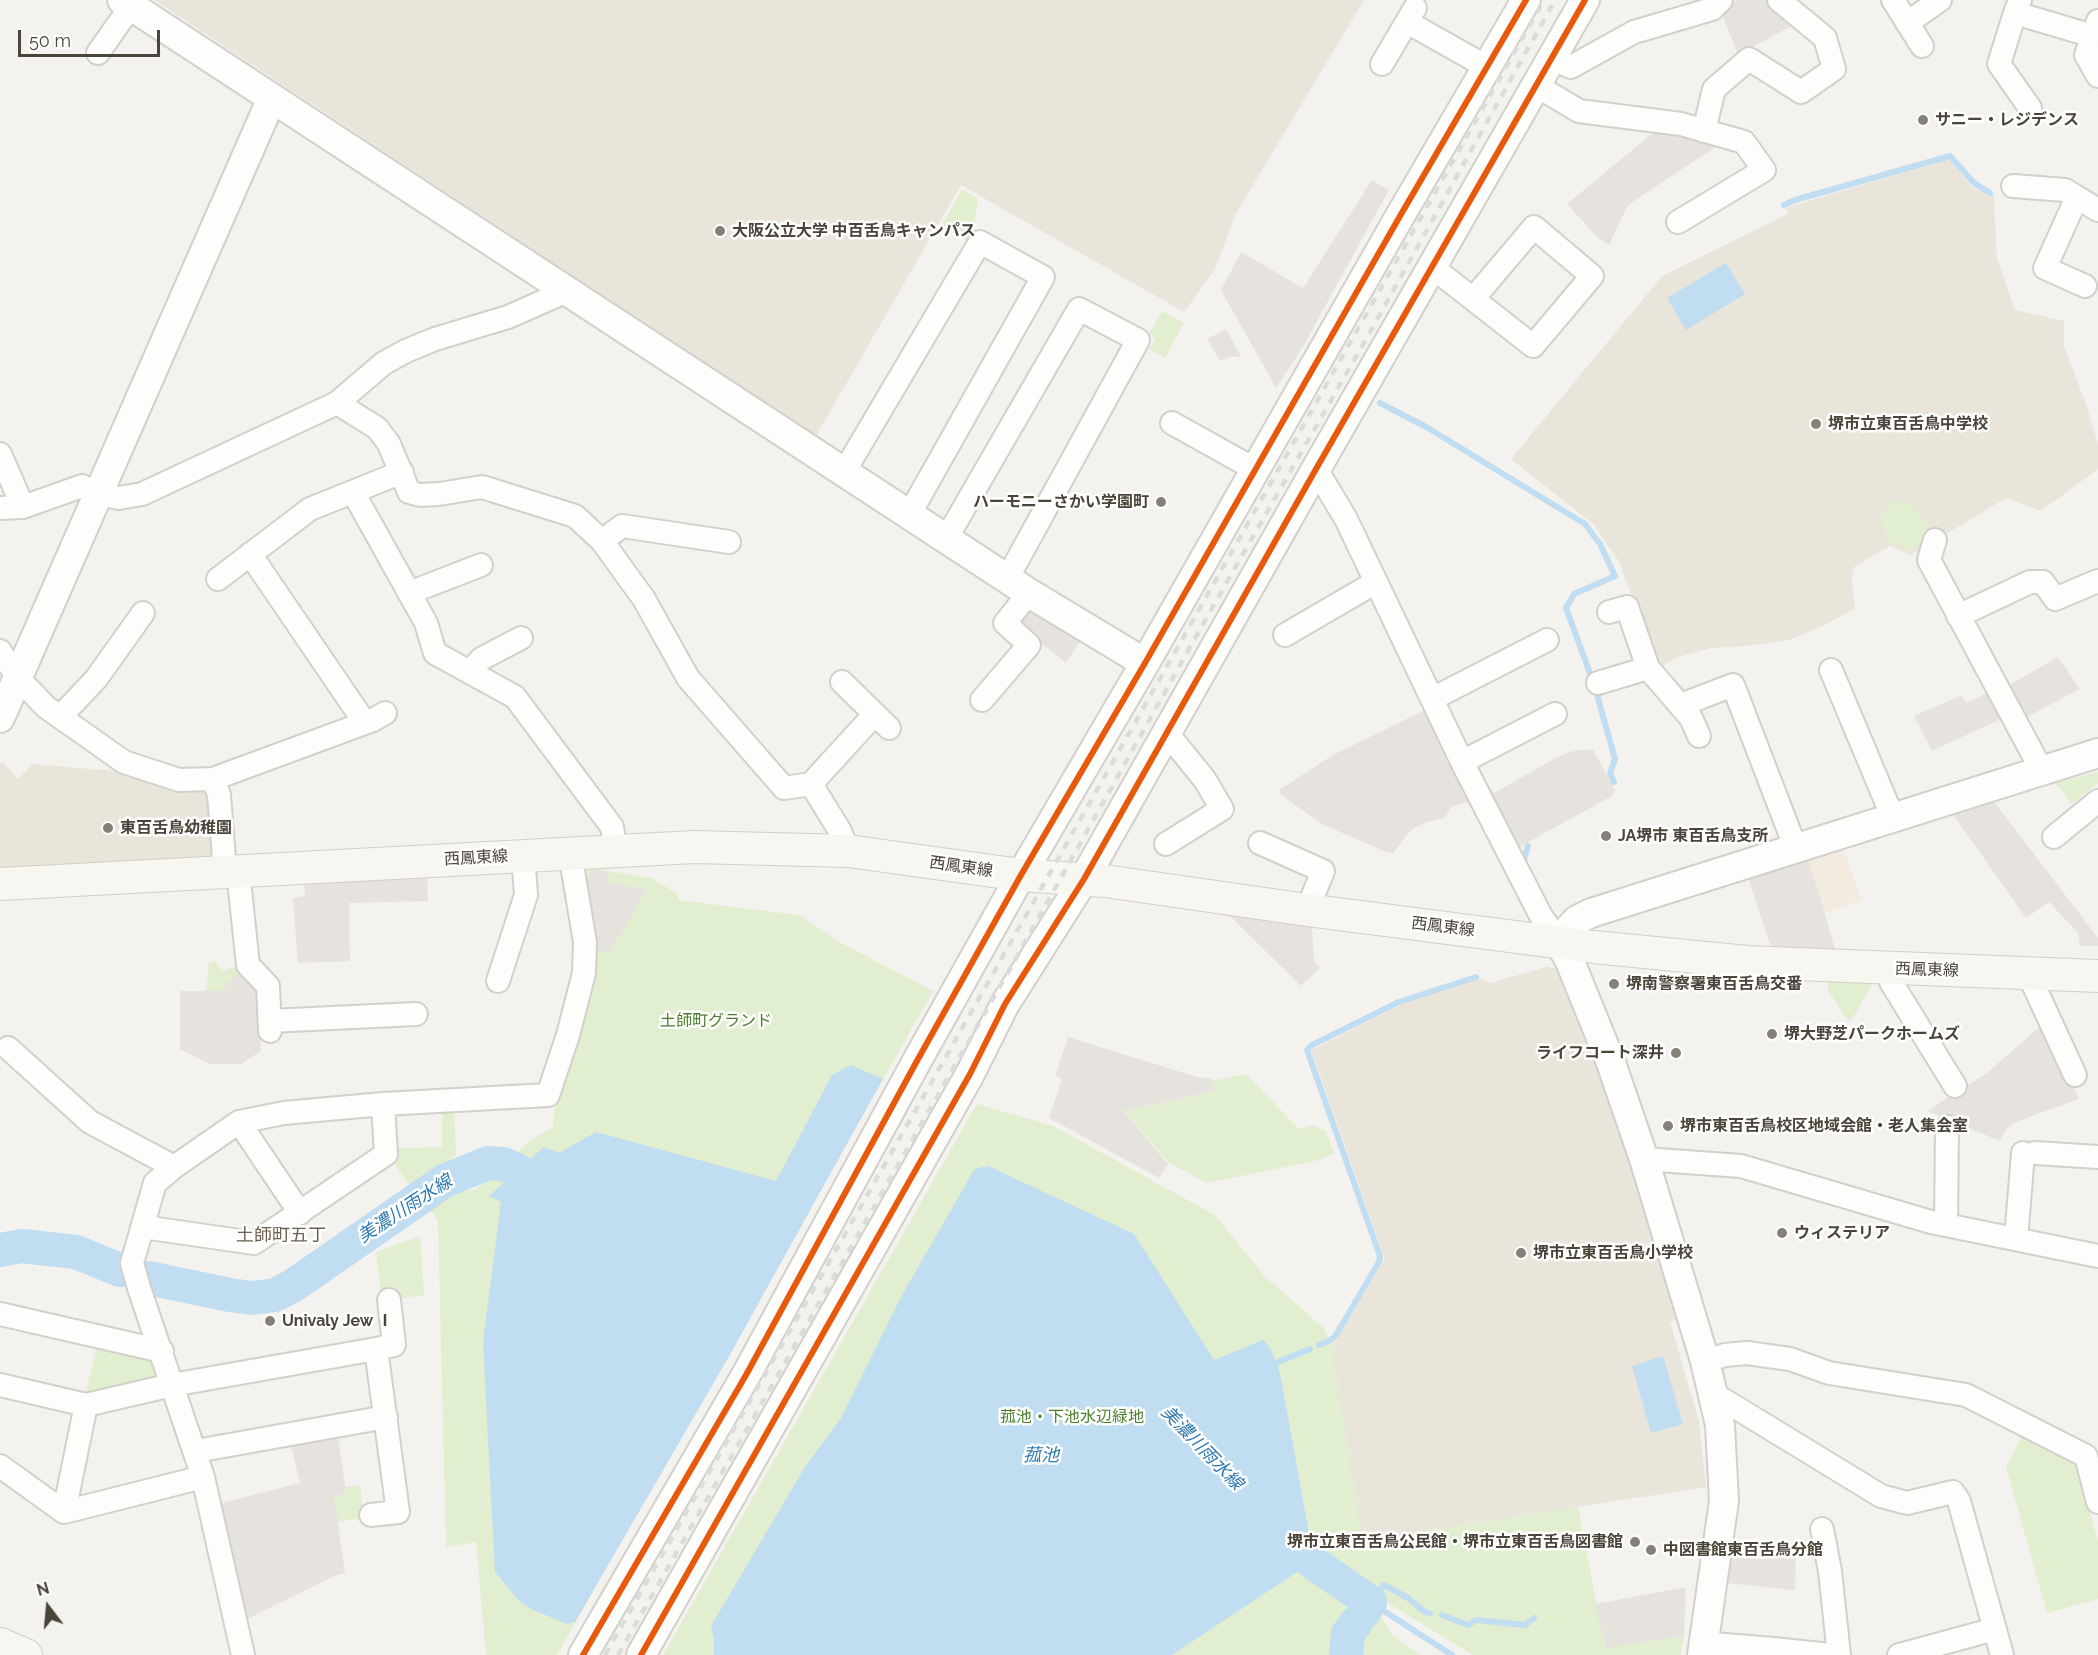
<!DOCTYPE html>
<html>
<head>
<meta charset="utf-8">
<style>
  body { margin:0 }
  #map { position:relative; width:2098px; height:1655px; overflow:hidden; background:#f4f2ee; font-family:Raleway,sans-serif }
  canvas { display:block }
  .north { position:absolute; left:18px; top:1577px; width:60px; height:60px; -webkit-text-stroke:4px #fff; paint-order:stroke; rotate:344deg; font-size:16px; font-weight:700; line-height:24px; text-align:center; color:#4b4439 }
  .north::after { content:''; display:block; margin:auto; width:21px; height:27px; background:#4b4439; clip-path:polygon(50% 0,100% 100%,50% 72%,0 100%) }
  .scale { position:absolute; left:18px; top:30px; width:142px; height:27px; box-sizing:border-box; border:3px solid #4b4439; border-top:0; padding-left:8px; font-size:18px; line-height:21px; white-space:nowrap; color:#4b4439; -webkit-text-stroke:4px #fff; paint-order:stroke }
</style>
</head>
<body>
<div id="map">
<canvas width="2098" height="1655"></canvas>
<div class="north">N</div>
<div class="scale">50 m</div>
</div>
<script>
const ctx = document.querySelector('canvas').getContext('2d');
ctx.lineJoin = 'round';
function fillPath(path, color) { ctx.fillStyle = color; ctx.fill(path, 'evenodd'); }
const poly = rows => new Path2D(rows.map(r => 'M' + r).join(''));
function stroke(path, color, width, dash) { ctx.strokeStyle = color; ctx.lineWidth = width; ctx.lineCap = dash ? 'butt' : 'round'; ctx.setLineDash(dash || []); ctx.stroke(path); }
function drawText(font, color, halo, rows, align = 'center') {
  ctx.font = font + ' Raleway,"Noto Sans JP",sans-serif'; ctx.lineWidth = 5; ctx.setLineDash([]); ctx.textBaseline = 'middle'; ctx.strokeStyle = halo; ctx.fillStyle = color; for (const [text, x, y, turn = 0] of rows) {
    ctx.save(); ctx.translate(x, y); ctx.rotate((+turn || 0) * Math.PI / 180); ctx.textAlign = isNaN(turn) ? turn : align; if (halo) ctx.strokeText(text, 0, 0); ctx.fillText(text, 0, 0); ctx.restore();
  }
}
const commercial = poly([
  [1842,845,1862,901,1824,913,1837,957,1747,874]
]);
const industrial = poly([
  [242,972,260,988,261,1051,241,1064,210,1064,180,1049,180,991,206,991,207,986]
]);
const education = poly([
  [154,0,1364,0,1235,215,1215,270,1184,312,961,185,816,436],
  [1949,159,1973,188,1994,196,1997,258,2015,310,2064,321,2064,346,2086,404,2098,444,2098,469,2041,511,2006,498,1911,555,1890,546,1854,567,1852,579,1855,608,1825,625,1789,640,1746,646,1711,648,1678,657,1660,667,1618,560,1594,525,1511,459,1662,276,1788,214,1785,208],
  [2,762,18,779,33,764,137,773,210,785,219,858,0,871,0,765],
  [1546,967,1560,968,1597,1052,1680,1319,1670,1322,1699,1421,1706,1487,1362,1541,1331,1345,1335,1342,1385,1259,1311,1050,1409,1001,1482,978,1490,983]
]);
const green = poly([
  [962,189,978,199,974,230,968,241,941,227],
  [1162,311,1184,323,1165,358,1149,349,1156,338,1149,334],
  [1903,500,1918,509,1928,529,1925,542,1910,551,1890,541,1880,521,1890,503],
  [2098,772,2098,783,2072,804,2055,783],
  [592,868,651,878,678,894,678,900,799,915,841,943,933,991,557,1655,486,1655,476,1542,446,1547,438,1221,433,1213,425,1210,461,1191,475,1190,531,1140,553,1127,555,1104,592,991,596,953,582,872],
  [215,961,222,971,238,966,242,972,225,985,225,990,207,991,208,964],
  [1827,974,1876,977,1854,1016,1848,1021,1828,990],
  [1246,1074,1299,1129,1313,1125,1326,1131,1334,1153,1319,1160,1207,1183,1169,1163,1125,1111,1214,1091,1212,1081],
  [977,1104,1053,1126,1215,1215,1265,1277,1324,1328,1331,1345,1363,1541,1578,1507,1605,1647,1684,1636,1681,1655,1473,1655,1363,1588,1393,1636,1421,1655,663,1655],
  [442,1112,454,1112,456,1155,411,1187,391,1159,393,1148,442,1147],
  [420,1236,424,1295,382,1301,376,1252],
  [98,1341,151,1354,157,1371,152,1378,100,1394,86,1391],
  [2022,1435,2072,1458,2078,1465,2098,1542,2098,1599,2047,1613,2006,1467],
  [360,1485,364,1518,337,1522,334,1496,346,1493,346,1487]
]);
const parking = poly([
  [1736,0,1768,0,1795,24,1738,55,1723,16],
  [1660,127,1720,144,1628,205,1609,245,1597,237,1567,204],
  [1372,180,1389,190,1301,350,1276,388,1221,290,1241,252,1303,288],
  [1226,329,1241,357,1229,357,1220,361,1207,339],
  [1026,607,1080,641,1066,663,1020,627,1019,617],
  [2058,657,2080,689,2023,719,2006,687],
  [1989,692,2003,718,1932,751,1914,716,1962,695,1966,703],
  [1427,709,1471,801,1451,807,1445,818,1427,822,1412,829,1393,853,1386,852,1322,824,1281,795,1279,790,1333,755],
  [1588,749,1593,750,1615,790,1612,796,1514,850,1487,797,1554,759,1569,752],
  [1992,799,2098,938,2098,946,2080,946,2078,933,2049,902,2026,918,1952,813],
  [1807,858,1823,907,1837,957,1773,953,1747,874],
  [592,869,608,872,607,883,647,889,611,951,598,951,587,880],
  [427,872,428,901,349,903,350,961,298,963,293,898,305,896,304,879],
  [1226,907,1311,917,1314,960,1320,968,1301,986,1232,918,1225,916],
  [2044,1023,2079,1099,2018,1121,2007,1128,2000,1141,1927,1111,1987,1073],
  [1068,1037,1197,1077,1211,1078,1214,1091,1124,1111,1168,1164,1159,1178,1049,1118,1062,1079,1055,1076],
  [338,1437,346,1493,334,1496,345,1573,334,1576,247,1619,222,1503,300,1483,291,1445],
  [1731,1539,1796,1545,1795,1590,1726,1583],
  [1686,1587,1684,1636,1605,1648,1596,1604]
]);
const water = poly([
  [1726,263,1745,294,1686,330,1667,298],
  [851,1065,883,1079,727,1360,575,1622,567,1624,531,1609,519,1601,495,1572,483,1342,501,1202,489,1196,544,1147,559,1153,596,1132,776,1181,832,1075],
  [988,1166,1134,1234,1214,1360,1263,1340,1269,1346,1278,1367,1282,1384,1313,1555,1312,1562,1172,1655,714,1655,714,1638,711,1626,805,1467,841,1418,901,1297,974,1170,978,1168],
  [1663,1356,1683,1424,1651,1433,1632,1366]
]);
const stream = poly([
  [1784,205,1795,200,1950,156,1974,183,1990,193],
  [1380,403,1428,428,1585,524,1600,544,1615,576,1574,594,1566,608,1594,684,1615,759,1610,773,1614,782],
  [1525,865,1524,859,1528,846],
  [1319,1345,1331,1340,1336,1335,1379,1262,1380,1256,1307,1050,1312,1045,1399,1002,1476,977],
  [1276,1363,1310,1349],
  [1430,1613,1425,1612,1408,1598,1384,1585,1370,1602,1452,1655],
  [1442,1615,1468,1625,1476,1620,1525,1625,1534,1618]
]);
const river = poly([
  [0,1250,22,1246,76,1252,120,1270],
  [148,1278,230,1295,252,1298,275,1295,294,1285,444,1181,488,1163,503,1164,517,1170,554,1197],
  [1280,1529,1312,1562,1370,1602,1364,1612],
  [1346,1655,1348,1634,1356,1623]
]);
const minor = poly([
  [1893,0,1922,46],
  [2020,0,2015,13,2093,36,2098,21],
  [2015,13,1999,64,2030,108],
  [1407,22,1487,67],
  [1907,23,1940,0],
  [2093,36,2086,55,2098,76],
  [98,53,131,6],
  [1552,59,1571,67,1634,32,1712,9,1721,0],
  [1382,64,1415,8],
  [1537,86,1579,111,1681,124,1744,142,1764,170,1678,222],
  [1704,131,1714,89,1749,59,1801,92,1834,69,1825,38,1779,0],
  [2013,186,2065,190,2098,210],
  [2077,197,2045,268,2085,286],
  [1432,267,1473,299,1533,346,1592,276,1534,227,1473,299],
  [337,403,377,428,389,444,409,492,420,495,439,494,482,487,575,516,602,541,644,599,688,678,784,788,811,784,840,831,848,851],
  [1172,423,1256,470],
  [0,454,23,507],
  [1316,469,1346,519,1462,762,1541,916,1558,941],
  [844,472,980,242,1043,277,909,515],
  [353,492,426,623,435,653,515,697,612,827,616,851],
  [0,508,23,507,82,486,99,494,119,498,142,494,337,403,384,363,406,351,435,339,508,317,567,291],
  [946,539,1079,309,1138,340,1007,579],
  [1935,540,1929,560,2042,771],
  [602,541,622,526,729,542],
  [250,554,365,723],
  [218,579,310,509,402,472],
  [409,593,481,565],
  [1609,612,1627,607,1648,668,1691,718,1699,736],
  [1958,616,2030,582,2043,582,2055,599,2098,581],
  [1285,635,1376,582],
  [0,651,18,678,46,707,124,762,179,780,213,779,373,720,385,713],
  [1831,670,1893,818],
  [471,671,481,659,521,638],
  [842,682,889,728],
  [1598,683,1648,668],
  [1432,699,1547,640],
  [982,700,1029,645,1005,623,1029,593],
  [1681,705,1733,685,1796,849],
  [60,717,96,679,143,613],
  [1462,762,1555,714],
  [213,779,219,795,225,871],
  [811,784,874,715],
  [2054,837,2098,801],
  [1260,843,1323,871,1307,910],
  [1166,844,1222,809,1205,780,1167,733],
  [238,871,248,965,268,986,270,1031],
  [1886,968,1891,982,1955,1086],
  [2028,973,2075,1075],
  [498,981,526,895,523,855],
  [270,1021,416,1014],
  [8,1048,90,1122,174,1167],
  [239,1122,300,1213],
  [2035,1153,2098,1157],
  [1644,1159,1741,1166,1931,1222,2098,1256],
  [1946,1225,1947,1127],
  [143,1227,254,1243,386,1154,383,1104],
  [2016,1239,2023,1153],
  [0,1314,162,1351],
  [376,1349,394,1345,389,1300],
  [1705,1361,1725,1355,1747,1353,1790,1359,1829,1373,1966,1395,2086,1456,2098,1502],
  [0,1385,86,1405,172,1385,376,1349,398,1512,371,1515],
  [1714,1394,1881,1496,1907,1503,1953,1492,1959,1501,2002,1655],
  [196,1451,386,1417],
  [0,1466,64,1512,203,1477],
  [64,1512,86,1405],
  [1822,1529,1830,1571,1839,1655],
  [1703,1645,1713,1644,1773,1649,1831,1655],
  [243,1655,203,1477,139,1288,132,1263,155,1183,174,1167,239,1122,284,1113,383,1104,548,1095,568,1035,584,973,585,942,570,853],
  [1899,1655,1995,1629]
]);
const tertiary = poly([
  [122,0,1029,593,1145,663],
  [0,718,272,98],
  [583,1655,746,1375,918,1059,1021,875,1145,663,1400,216,1526,0],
  [641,1655,970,1074,1005,1004,1084,879,1316,469,1585,0],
  [1702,1655,1724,1501,1720,1425,1705,1361,1644,1159,1610,1060,1569,959,1558,941,1577,920,1591,913,2098,753]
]);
const secondary = poly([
  [0,884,694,847,848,851,1021,875,1105,881,1307,910,1594,947,1747,962,2098,976],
  [0,1644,26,1655]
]);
const rail = poly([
  [605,1655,930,1085,1544,0],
  [618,1655,1006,976,1203,624,1369,334,1555,0]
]);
const cycleway = poly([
  [583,1655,746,1375,918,1059,1021,875,1145,663,1400,216,1526,0],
  [641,1655,970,1074,1005,1004,1084,879,1316,469,1585,0]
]);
const markers = [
  [1923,120,6,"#868178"],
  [720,231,6,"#868178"],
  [1816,424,6,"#868178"],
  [1161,502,6,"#868178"],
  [108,828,6,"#868178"],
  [1606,836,6,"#868178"],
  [1614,984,6,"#868178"],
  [1772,1034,6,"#868178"],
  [1676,1053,6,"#868178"],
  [1668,1126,6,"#868178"],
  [1782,1233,6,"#868178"],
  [1521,1253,6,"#868178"],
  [270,1321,6,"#868178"],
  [1635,1542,6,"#868178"],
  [1651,1550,6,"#868178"]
];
const poiNames = [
  ["サニー・レジデンス",1935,120],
  ["大阪公立大学 中百舌鳥キャンパス",732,231],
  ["堺市立東百舌鳥中学校",1828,424],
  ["ハーモニーさかい学園町",1149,502,"right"],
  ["東百舌鳥幼稚園",120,828],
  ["JA堺市 東百舌鳥支所",1618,836],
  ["堺南警察署東百舌鳥交番",1626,984],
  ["堺大野芝パークホームズ",1784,1034],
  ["ライフコート深井",1664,1053,"right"],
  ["堺市東百舌鳥校区地域会館・老人集会室",1680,1126],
  ["ウィステリア",1794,1233],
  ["堺市立東百舌鳥小学校",1533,1253],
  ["Univaly Jew Ⅰ",282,1321],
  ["堺市立東百舌鳥公民館・堺市立東百舌鳥図書館",1623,1542,"right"],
  ["中図書館東百舌鳥分館",1663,1550]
];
const streetNames = [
  ["西鳳東線",476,858,-3],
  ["西鳳東線",961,867,8],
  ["西鳳東線",1443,927,7],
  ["西鳳東線",1927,970,2]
];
const parkNames = [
  ["土師町グランド",716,1021],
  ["菰池・下池水辺緑地",1072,1417]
];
const waterNames = [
  ["美濃川雨水線",405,1209,-33],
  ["美濃川雨水線",1202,1448,46],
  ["菰池",1041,1456]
];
const neighbourhoodNames = [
  ["土師町五丁",281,1236]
];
fillPath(commercial, '#f3ebdf');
fillPath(industrial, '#e6e2de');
fillPath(education, '#eae5da');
fillPath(green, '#e1eecf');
fillPath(parking, '#e6e3df');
fillPath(water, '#c0ddf1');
stroke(stream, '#c0ddf1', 6);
stroke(river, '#c0ddf1', 34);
stroke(minor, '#d2d0cb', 26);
stroke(tertiary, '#d2d0cb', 32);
stroke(secondary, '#d3cfc5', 34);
stroke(minor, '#fdfdfc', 22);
stroke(tertiary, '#fdfdfc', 28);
stroke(secondary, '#f7f6f1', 32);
stroke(rail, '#dbdbda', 4.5, [8, 8]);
stroke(cycleway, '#e8590c', 6);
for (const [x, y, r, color] of markers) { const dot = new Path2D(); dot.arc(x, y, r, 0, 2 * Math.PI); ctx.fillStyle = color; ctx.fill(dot); stroke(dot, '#fff', 2); }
drawText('bold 16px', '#4b4439', '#fff', poiNames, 'left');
drawText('16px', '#4b4439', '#fff', streetNames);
drawText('16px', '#4a7f2a', '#fff', parkNames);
drawText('italic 18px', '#2e7ab2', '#fff', waterNames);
drawText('18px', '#6e6250', '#fff', neighbourhoodNames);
</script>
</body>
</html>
